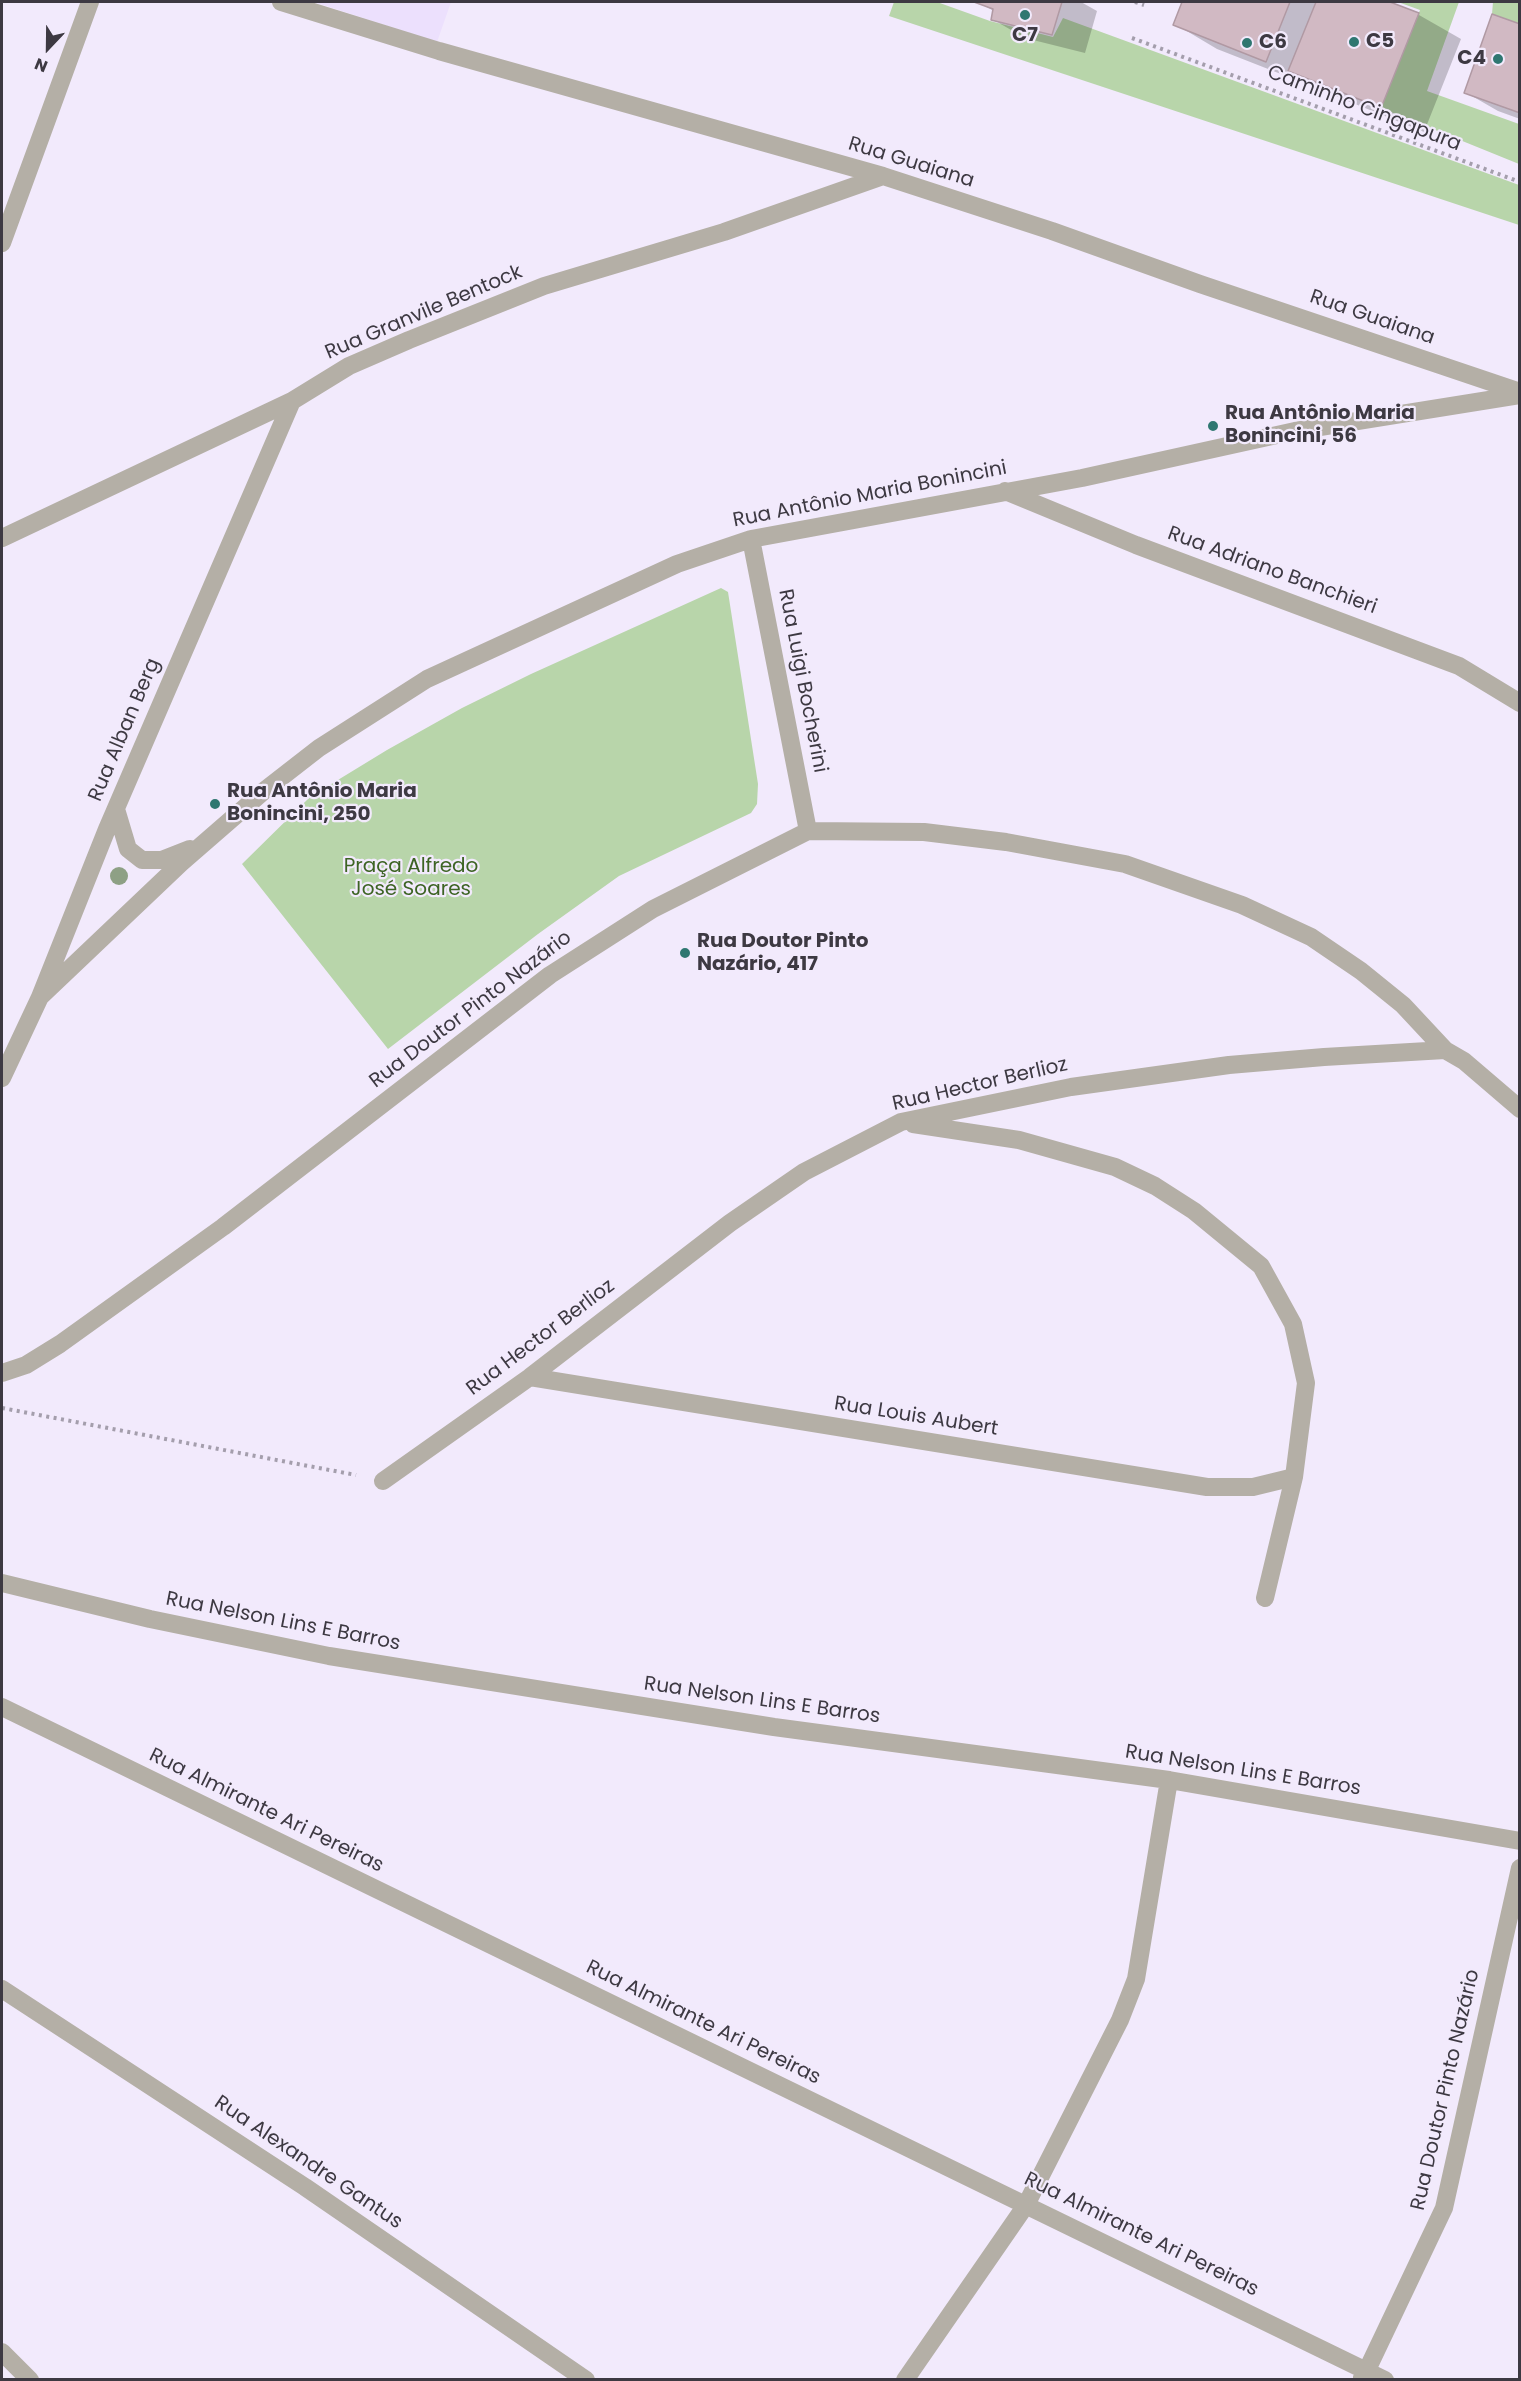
<!DOCTYPE html>
<html>
<head>
<meta charset="utf-8">
<style>
  body { margin:0 }
  #map { position:relative; width:1521px; height:2381px; overflow:hidden; background:#f2eafc; font-family:Poppins,sans-serif }
  canvas { display:block }
  .frame { position:absolute; inset:0; border:3px solid #3d3942; pointer-events:none }
  .north { position:absolute; left:18px; top:18px; width:60px; height:60px; -webkit-text-stroke:4px #f2eafc; paint-order:stroke; rotate:202deg; font-size:16px; font-weight:700; line-height:24px; text-align:center; color:#3d3942 }
  .north::after { content:''; display:block; margin:auto; width:21px; height:27px; background:#3d3942; clip-path:polygon(50% 0,100% 100%,50% 72%,0 100%) }
</style>
</head>
<body>
<div id="map">
<canvas width="1521" height="2381"></canvas>
<div class="frame"></div>
<div class="north">N</div>
</div>
<script>
const ctx = document.querySelector('canvas').getContext('2d');
ctx.lineJoin = 'round';
function fillPath(path, color) { ctx.fillStyle = color; ctx.fill(path, 'evenodd'); }
const poly = rows => new Path2D(rows.map(r => 'M' + r).join(''));
function stroke(path, color, width, dash) { ctx.strokeStyle = color; ctx.lineWidth = width; ctx.lineCap = dash ? 'butt' : 'round'; ctx.setLineDash(dash || []); ctx.stroke(path); }
function drawText(font, color, halo, rows, align = 'center') {
  ctx.font = font + ' Poppins,sans-serif'; ctx.lineWidth = 4.5; ctx.setLineDash([]); ctx.textBaseline = 'middle'; ctx.strokeStyle = halo; ctx.fillStyle = color; for (const [text, x, y, turn = 0] of rows) {
    ctx.save(); ctx.translate(x, y); ctx.rotate((+turn || 0) * Math.PI / 180); ctx.textAlign = isNaN(turn) ? turn : align; if (halo) ctx.strokeText(text, 0, 0); ctx.fillText(text, 0, 0); ctx.restore();
  }
}
const built = poly([
  [314,2,451,2,437,42]
]);
const green = poly([
  [894,2,937,2,990,21,1053,37,1063,18,1519,185,1519,225,889,16],
  [1398,2,1459,2,1427,91,1519,124,1519,164,1381,108,1420,10],
  [1493,2,1519,2,1519,24,1492,14],
  [721,588,728,592,758,784,757,804,751,813,619,876,538,934,388,1049,242,864,310,797,387,750,462,708,531,674]
]);
const shadow = poly([
  [977,2,1081,2,1097,11,1085,53,1025,38,992,19,994,11],
  [1184,2,1386,2,1419,15,1461,39,1424,132,1333,95,1310,82,1309,85,1217,49,1175,24],
  [1520,26,1520,119,1498,111,1465,92]
]);
const building = poly([
  [974,2,1062,2,1052,35,991,20,993,9,974,2],
  [1182,2,1290,2,1266,62,1173,25,1182,2],
  [1316,2,1390,2,1419,13,1381,108,1288,71,1316,2],
  [1492,14,1520,24,1520,113,1464,93,1492,14]
]);
const path = poly([
  [1135,2,1144,5],
  [1132,38,1520,182],
  [2,1408,356,1475]
]);
const street = poly([
  [281,2,439,51,883,176,1052,231,1200,284,1520,392],
  [2,243,90,2],
  [1005,491,1136,545,1459,666,1520,703],
  [2,538,292,401,349,366,409,340,544,286,724,232,883,176],
  [751,539,808,831],
  [116,809,128,849,142,860,162,860,190,849],
  [40,997,181,863,265,790,319,748,427,679,677,564,751,539,1082,478,1295,431,1520,395],
  [2,1078,40,997,107,829,292,401],
  [913,1124,1019,1140,1115,1167,1155,1186,1194,1211,1261,1266,1293,1324,1306,1383,1294,1477,1265,1598],
  [2,1373,26,1365,60,1344,223,1227,550,975,653,909,808,831,924,832,1006,842,1125,864,1242,905,1311,937,1361,971,1403,1005,1445,1050,1464,1061,1520,1109],
  [530,1377,1207,1487,1253,1487,1294,1477],
  [383,1481,530,1377,730,1223,804,1172,901,1122,1071,1087,1229,1065,1324,1057,1445,1050],
  [2,1583,150,1619,329,1656,774,1727,1169,1780,1520,1841],
  [2,1707,1385,2380],
  [2,1989,305,2187,586,2380],
  [2,2352,30,2380],
  [1362,2378,1367,2370,1444,2208,1520,1868],
  [905,2380,1026,2205,1120,2020,1136,1979,1169,1780]
]);
const trees = [
  [119,876]
];
const markers = [
  [1025,15,6,"#2f7771"],
  [1354,42,6,"#2f7771"],
  [1247,43,6,"#2f7771"],
  [1498,59,6,"#2f7771"],
  [1213,426,6,"#2f7771"],
  [215,804,6,"#2f7771"],
  [685,953,6,"#2f7771"]
];
const poiNames = [
  ["C7",1025,36,"center"],
  ["C5",1366,42],
  ["C6",1259,43],
  ["C4",1486,59,"right"],
  ["Rua Antônio Maria",1225,414],
  ["Bonincini, 56",1225,437],
  ["Rua Antônio Maria",227,792],
  ["Bonincini, 250",227,815],
  ["Rua Doutor Pinto",697,942],
  ["Nazário, 417",697,965]
];
const streetNames = [
  ["Caminho Cingapura",1364,109,21],
  ["Rua Guaiana",911,163,17],
  ["Rua Granvile Bentock",424,313,-23],
  ["Rua Guaiana",1372,318,19],
  ["Rua Antônio Maria Bonincini",870,495,-11],
  ["Rua Adriano Banchieri",1272,571,20],
  ["Rua Luigi Bocherini",802,681,79],
  ["Rua Alban Berg",125,730,-67],
  ["Rua Doutor Pinto Nazário",471,1010,-37],
  ["Rua Hector Berlioz",980,1085,-13],
  ["Rua Hector Berlioz",541,1338,-37],
  ["Rua Louis Aubert",916,1417,9],
  ["Rua Nelson Lins E Barros",283,1622,11],
  ["Rua Nelson Lins E Barros",762,1701,8],
  ["Rua Nelson Lins E Barros",1243,1771,9],
  ["Rua Almirante Ari Pereiras",266,1811,26],
  ["Rua Almirante Ari Pereiras",703,2023,26],
  ["Rua Doutor Pinto Nazário",1446,2090,-77],
  ["Rua Alexandre Gantus",308,2163,34],
  ["Rua Almirante Ari Pereiras",1141,2235,26]
];
const parkNames = [
  ["Praça Alfredo",411,867],
  ["José Soares",411,890]
];
fillPath(built, '#ece0fd');
fillPath(green, '#b8d5aa');
fillPath(shadow, '#0003');
fillPath(building, '#d1b9c3');
stroke(building, '#b099a3', 1.5);
stroke(path, '#a49eac', 4, [3, 4.5]);
stroke(street, '#b4afa6', 18);
ctx.fillStyle = '#8ea085';
for (const [x, y] of trees) { ctx.beginPath(); ctx.arc(x, y, 9, 0, 2 * Math.PI); ctx.fill(); }
for (const [x, y, r, color] of markers) { const dot = new Path2D(); dot.arc(x, y, r, 0, 2 * Math.PI); ctx.fillStyle = color; ctx.fill(dot); stroke(dot, '#f2eafc', 2); }
drawText('bold 20px', '#3d3942', '#f2eafc', poiNames, 'left');
drawText('20px', '#3d3942', '#f2eafc', streetNames);
drawText('20px', '#3d6424', '#f2eafc', parkNames);
</script>
</body>
</html>
